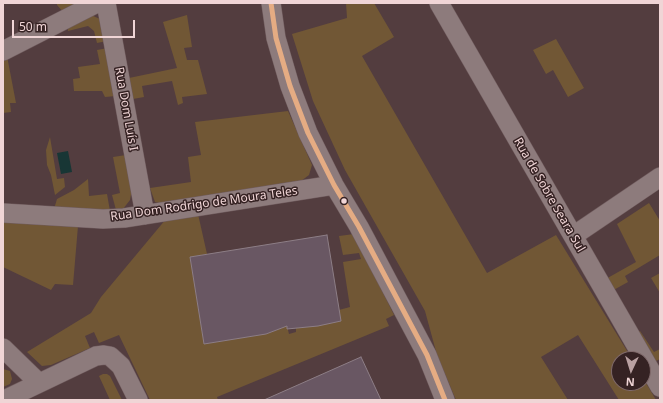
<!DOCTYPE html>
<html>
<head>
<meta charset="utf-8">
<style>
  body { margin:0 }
  #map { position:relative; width:663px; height:403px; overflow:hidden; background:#533d3f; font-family:"Noto Sans",sans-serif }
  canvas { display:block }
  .frame { position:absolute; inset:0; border:4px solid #f0d5d6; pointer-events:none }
  .north { position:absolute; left:611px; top:351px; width:40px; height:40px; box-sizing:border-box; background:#352223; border:1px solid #806a6b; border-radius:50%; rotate:184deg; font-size:11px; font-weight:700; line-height:16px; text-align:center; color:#f0d5d6 }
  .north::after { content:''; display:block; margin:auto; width:14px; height:18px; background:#b9a0a1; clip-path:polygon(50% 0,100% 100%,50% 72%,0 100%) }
  .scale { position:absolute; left:12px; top:20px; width:123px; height:18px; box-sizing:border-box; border:2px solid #f0d5d6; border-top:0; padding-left:5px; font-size:12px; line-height:14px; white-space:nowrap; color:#f0d5d6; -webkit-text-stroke:3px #352223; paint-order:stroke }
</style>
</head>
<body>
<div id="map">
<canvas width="663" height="403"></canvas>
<div class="frame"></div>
<div class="north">N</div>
<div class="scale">50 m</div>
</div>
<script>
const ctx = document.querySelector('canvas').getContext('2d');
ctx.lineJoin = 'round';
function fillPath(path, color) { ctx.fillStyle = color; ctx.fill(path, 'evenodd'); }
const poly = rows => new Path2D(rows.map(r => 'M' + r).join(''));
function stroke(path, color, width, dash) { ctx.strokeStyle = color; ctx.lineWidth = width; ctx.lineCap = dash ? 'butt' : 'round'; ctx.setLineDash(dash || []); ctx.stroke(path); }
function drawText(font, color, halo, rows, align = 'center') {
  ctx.font = font + ' "Noto Sans",sans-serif'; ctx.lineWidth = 3; ctx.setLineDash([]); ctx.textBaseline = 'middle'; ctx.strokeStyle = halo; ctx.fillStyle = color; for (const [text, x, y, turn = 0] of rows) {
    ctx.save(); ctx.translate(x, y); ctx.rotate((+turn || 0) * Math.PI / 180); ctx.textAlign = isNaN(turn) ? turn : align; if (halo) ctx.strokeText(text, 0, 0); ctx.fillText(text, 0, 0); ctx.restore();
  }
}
const green = poly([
  [57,3,80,3,63,12,57,5],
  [346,3,374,3,394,37,362,56,487,273,556,235,632,359,619,359,619,383,643,383,643,378,656,400,619,400,578,335,541,357,568,400,456,400,437,355,425,311,345,170,313,101,292,34,347,18],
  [91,15,100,19,107,41,97,43,94,31,88,26,68,31,68,25],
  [187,15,192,47,184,48,187,60,198,60,207,94,182,97,183,103,178,105,172,81,142,86,144,97,133,99,129,78,177,68,163,22],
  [556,39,584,88,568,97,553,70,546,74,533,50],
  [108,48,116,96,105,97,102,91,74,91,73,79,80,78,78,67,100,64,97,50],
  [7,56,16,103,10,103,11,112,3,113,3,58],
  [288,111,312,165,309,175,297,184,163,204,155,202,150,188,191,182,188,157,201,155,195,122],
  [50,137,57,179,64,178,65,187,55,195,51,175,47,165,46,150],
  [126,155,132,189,130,200,123,209,116,210,112,195,120,193,113,157],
  [88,179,89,196,107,194,110,211,54,209,57,199,74,190],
  [649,203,660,221,660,255,625,276,628,282,610,292,604,280,636,262,617,224],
  [198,214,207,254,190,257,204,344,266,334,287,326,289,334,296,332,296,328,341,321,339,310,350,307,343,262,361,259,359,253,343,255,339,236,354,234,394,315,386,319,389,326,217,397,218,400,150,400,119,335,99,343,94,332,85,336,90,348,51,365,42,366,27,352,91,313,101,297,166,219],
  [3,221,78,226,73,285,55,284,51,290,3,267],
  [660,273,660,293,651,278],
  [640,331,654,352,660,349,660,359,652,363,635,334],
  [3,369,10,371,12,379,10,384,3,387],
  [103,374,107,374,110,376,122,400,110,400,99,376]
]);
const water = poly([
  [68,151,72,172,61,174,57,153]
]);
const building = poly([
  [327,235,341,321,318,326,287,329,287,326,266,334,204,344,190,257,327,235],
  [361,357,381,400,264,400,361,357]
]);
const minor = poly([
  [106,3,145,215],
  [271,3,276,38,290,86,308,133,334,185,359,227,427,355,445,400],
  [439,3,660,387],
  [3,51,97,3],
  [3,213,103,219,124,218,334,185],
  [573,236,660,177],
  [3,348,39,383],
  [4,400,96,356,104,355,110,356,121,366,138,400]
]);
const bus1 = poly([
  [271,3,276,38,290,86,308,133,334,185,359,227,427,355,445,400]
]);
const markers = [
  [344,201,3.5,"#f0d5d6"]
];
const streetNames = [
  ["Rua Dom Luís I",126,109,80],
  ["Rua de Sobre Seara Sul",549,195,60],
  ["Rua Dom Rodrigo de Moura Teles",204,204,-8]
];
fillPath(green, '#715735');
fillPath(water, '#183635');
fillPath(building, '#695763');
stroke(building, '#8d7e86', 1);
stroke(minor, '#6f5b5d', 20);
stroke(minor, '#8d7b7c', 19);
stroke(bus1, '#e5ac83', 5);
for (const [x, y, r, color] of markers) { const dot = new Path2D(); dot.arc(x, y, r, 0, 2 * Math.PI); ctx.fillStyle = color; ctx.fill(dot); stroke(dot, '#352223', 1.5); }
drawText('12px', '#f0d5d6', '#352223', streetNames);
</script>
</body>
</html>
